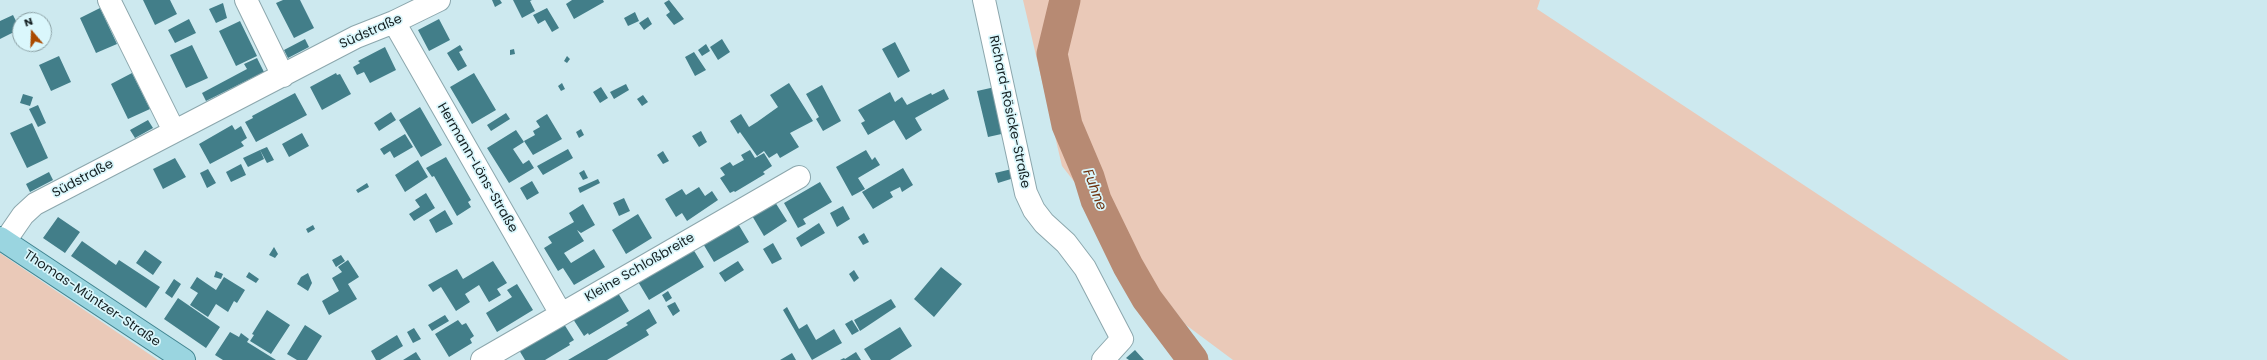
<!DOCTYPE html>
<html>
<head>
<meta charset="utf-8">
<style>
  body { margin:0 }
  #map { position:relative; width:2267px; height:360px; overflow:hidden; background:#cde9ef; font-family:Poppins,sans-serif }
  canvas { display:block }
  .north { position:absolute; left:12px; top:12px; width:40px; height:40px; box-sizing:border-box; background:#daf7fc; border:1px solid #8ca1a5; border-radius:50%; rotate:341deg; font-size:11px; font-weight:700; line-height:16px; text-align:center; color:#162123 }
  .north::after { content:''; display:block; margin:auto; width:14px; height:18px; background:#aa4a00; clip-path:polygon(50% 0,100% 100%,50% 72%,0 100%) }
</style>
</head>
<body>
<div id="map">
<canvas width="2267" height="360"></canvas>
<div class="north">N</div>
</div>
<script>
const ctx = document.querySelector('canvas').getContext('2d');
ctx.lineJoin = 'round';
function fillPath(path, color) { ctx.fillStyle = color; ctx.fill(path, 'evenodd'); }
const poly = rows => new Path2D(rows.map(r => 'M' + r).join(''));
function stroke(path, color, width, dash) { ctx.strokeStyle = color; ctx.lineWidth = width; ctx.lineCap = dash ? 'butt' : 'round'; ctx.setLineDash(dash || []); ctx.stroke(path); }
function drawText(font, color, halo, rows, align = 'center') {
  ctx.font = font + ' Poppins,sans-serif'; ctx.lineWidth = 3.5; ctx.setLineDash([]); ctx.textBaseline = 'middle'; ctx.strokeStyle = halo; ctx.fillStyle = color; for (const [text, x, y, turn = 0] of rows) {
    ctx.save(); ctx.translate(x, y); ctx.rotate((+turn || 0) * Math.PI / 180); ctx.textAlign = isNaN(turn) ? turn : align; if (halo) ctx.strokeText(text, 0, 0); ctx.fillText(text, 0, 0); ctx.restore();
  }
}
const green = poly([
  [1023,0,1540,0,1537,9,2069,360,1233,360,1186,325,1062,166],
  [0,253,158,360,0,360]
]);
const river = poly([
  [1065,0,1052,54,1067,125,1089,177,1096,200,1128,266,1147,299,1193,360]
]);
const building = poly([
  [143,0,170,0,177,14,155,25],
  [283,0,300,0,314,28,294,38,276,3],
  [492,0,500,0,502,3,495,7],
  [513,0,532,0,530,1,535,11,522,18],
  [572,0,603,0,604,2,574,19,566,4],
  [669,0,684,19,674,25,666,15,670,12,664,3],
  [223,3,227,18,216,23,209,9],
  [100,8,117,44,96,53,80,18],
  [547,8,559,28,552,32,545,20,538,24,533,15],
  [635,12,639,21,628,26,624,18],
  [13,15,20,29,0,39,0,21],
  [648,17,652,24,644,30,639,23],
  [189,19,196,33,175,43,168,30],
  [439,19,450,40,429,51,418,30],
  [240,21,257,56,236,66,219,31],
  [305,39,309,47,288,58,284,50],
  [722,39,730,52,718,60,710,47],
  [895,42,910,71,898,78,882,49],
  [706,44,710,51,702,56,698,50],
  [192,45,208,78,186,88,170,55],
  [460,45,463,50,459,52,467,66,458,71,447,53],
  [385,47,396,70,370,83,364,72,357,75,353,67,360,63,358,61],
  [514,49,515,54,510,55,510,50],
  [694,52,706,70,695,76,685,57],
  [59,56,71,82,51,91,39,65],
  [567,56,570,59,567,63,564,61],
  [257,58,264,72,206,101,202,93,247,69,244,64],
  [132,73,150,109,128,119,111,84],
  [336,73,337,75,340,74,351,94,322,110,310,87],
  [474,73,496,110,472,124,450,87],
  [562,83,565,89,561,91,558,86],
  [789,83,813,121,790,133,799,147,780,158,777,153,769,158,764,151,757,156,740,132,738,134,730,121,741,114,749,127,757,122,778,107,770,95],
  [626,84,629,90,614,99,610,92],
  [822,85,841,121,823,131,816,119,819,117,806,94],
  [601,87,608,98,600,103,593,92],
  [995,87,1006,133,988,137,977,91],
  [944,89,949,99,915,118,922,130,906,140,894,120,868,135,861,123,865,121,858,110,890,92,895,102,902,97,907,105,931,93,932,95],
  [295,93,307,115,256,142,245,122,253,118,252,116],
  [23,94,33,97,30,106,20,103],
  [643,95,648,102,642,106,637,99],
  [38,105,46,123,38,127,29,109],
  [420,107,442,145,421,157,399,120],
  [391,112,396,120,379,131,374,123],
  [506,113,510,119,491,131,487,125],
  [547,114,562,139,533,155,524,141,535,135,533,131,540,127,536,121],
  [148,120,153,128,135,138,130,130],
  [32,123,48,158,27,168,10,133],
  [232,125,235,130,241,126,247,138,241,142,244,146,210,164,199,144],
  [581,129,584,135,579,138,576,132],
  [516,130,524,142,513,149,523,164,529,160,534,168,509,183,487,148],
  [701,131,707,142,699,147,692,136],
  [302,133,309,146,289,157,282,144],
  [405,134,413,147,394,158,390,151,384,155,380,149],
  [267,147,274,160,267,163,260,150],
  [568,149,573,158,543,175,537,166],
  [260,150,264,159,248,167,243,158],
  [750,150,755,158,764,153,772,166,763,172,765,174,735,192,734,191,730,193,720,178,725,175,720,168,730,162,733,166,744,160,741,155],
  [866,150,872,160,875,157,880,165,858,178,865,189,852,196,836,167],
  [663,151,669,161,663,164,657,155],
  [446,157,471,200,468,202,471,207,457,216,434,176,432,177,426,168],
  [175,158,186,177,163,189,153,169],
  [418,160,428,177,405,192,395,175],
  [241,164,246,175,231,182,226,172],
  [903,168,913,185,902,192,900,187,890,192,893,197,873,209,862,192],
  [208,169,216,183,207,188,200,173],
  [1012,169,1014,178,998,183,995,173],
  [584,170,588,178,583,180,579,173],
  [49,172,53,180,30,192,26,184],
  [598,179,600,183,580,193,578,188],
  [532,181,539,193,527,200,520,188],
  [820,182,832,202,803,219,806,224,798,228,784,203],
  [367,183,369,187,358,193,356,190],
  [699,187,705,196,712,191,718,200,687,221,682,213,676,217,665,199,682,189,686,195],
  [426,193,435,208,414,221,409,214,420,207,415,200],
  [624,198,630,211,619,216,613,203],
  [775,202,787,221,764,236,751,214],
  [583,204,595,225,581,233,577,230,584,241,564,253,571,263,594,249,605,267,574,285,563,268,558,271,544,248,552,243,548,237,574,222,569,213],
  [843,206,850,219,837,227,830,213],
  [445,210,453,224,436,233,429,220],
  [638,214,652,238,626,254,612,230],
  [58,217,80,232,65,253,43,238],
  [737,222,749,242,714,262,702,242],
  [819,223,825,233,801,247,796,238],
  [313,225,315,229,308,233,306,229],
  [864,233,869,242,863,245,858,237],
  [82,241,116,265,119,260,160,287,146,308,71,256],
  [773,243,782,259,772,264,763,249],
  [274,247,278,254,275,258,269,255],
  [693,249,704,267,649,300,637,280],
  [145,250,162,262,153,275,136,263],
  [341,255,345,261,336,267,332,260],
  [348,260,359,277,348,284,357,299,329,315,322,301,339,291,332,278,342,272,338,267],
  [493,261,507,283,497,289,501,295,489,302,479,285,465,294,470,302,456,311,441,287,433,292,428,285,457,269,463,279],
  [738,261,744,270,725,282,719,273],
  [941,267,962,284,934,317,914,299],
  [854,270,859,278,854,282,849,274],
  [216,271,223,274,221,279,214,277],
  [249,272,259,279,256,283,246,277],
  [308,273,312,283,308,291,297,284,301,277],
  [197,277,216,290,224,277,245,290,237,303,234,301,228,312,216,304,208,317,190,305,198,293,190,288],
  [174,279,181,284,172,298,165,293],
  [517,284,533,310,497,332,486,313,512,297,507,290],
  [668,291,672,298,666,302,662,295],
  [618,293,629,311,589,335,588,333,584,336,573,319],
  [178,298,220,327,206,348,164,319],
  [891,299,896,307,860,331,854,320],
  [675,302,680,311,673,316,667,306],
  [787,307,799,329,807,324,816,340,834,329,842,343,812,360,783,310],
  [649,309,657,323,646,330,649,335,607,360,568,360,628,325,626,323],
  [267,310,290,325,271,354,250,341,254,335,252,334],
  [445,315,449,321,432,331,428,325],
  [458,320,462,325,466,323,474,336,470,339,472,343,449,357,435,334],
  [852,320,859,331,852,335,845,324],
  [564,324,574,340,569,343,570,345,545,360,525,360,519,350],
  [305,325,322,336,307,360,297,360,287,354],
  [900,327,912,346,890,360,871,360,864,349],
  [414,328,421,339,413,343,407,332],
  [230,332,239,337,241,333,249,339,247,342,276,360,223,360,215,355],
  [397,335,403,346,380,360,376,360,371,351],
  [1135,350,1144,360,1129,360,1126,358],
  [416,352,421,360,403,360],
  [856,352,861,360,840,360,844,358,845,359],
  [792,353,796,360,780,360]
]);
const minor = poly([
  [109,0,174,131],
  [246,0,283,76],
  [984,0,1026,193,1034,210,1044,223,1066,243,1085,268,1122,339,1103,360],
  [394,22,561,314],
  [5,241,23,215,35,204,356,37,394,22,439,0],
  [482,360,799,177]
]);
const major = poly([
  [0,238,184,360]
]);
const streetNames = [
  ["Südstraße",371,32,-24],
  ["Richard-Rösicke-Straße",1009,112,78],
  ["Hermann-Löns-Straße",477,168,60],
  ["Südstraße",83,179,-28],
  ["Kleine Schloßbreite",640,268,-30],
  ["Thomas-Müntzer-Straße",92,299,34]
];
const waterNames = [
  ["Fuhne",1094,190,69]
];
fillPath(green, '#eac9b8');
stroke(river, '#b78a73', 31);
fillPath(building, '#427e89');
stroke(minor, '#8ca7ad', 24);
stroke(major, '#408490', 24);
stroke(minor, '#fff', 22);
stroke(major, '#9ad5e0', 22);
drawText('13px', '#162123', '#daf7fc', streetNames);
drawText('italic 14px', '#713613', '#daf7fc', waterNames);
</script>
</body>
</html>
